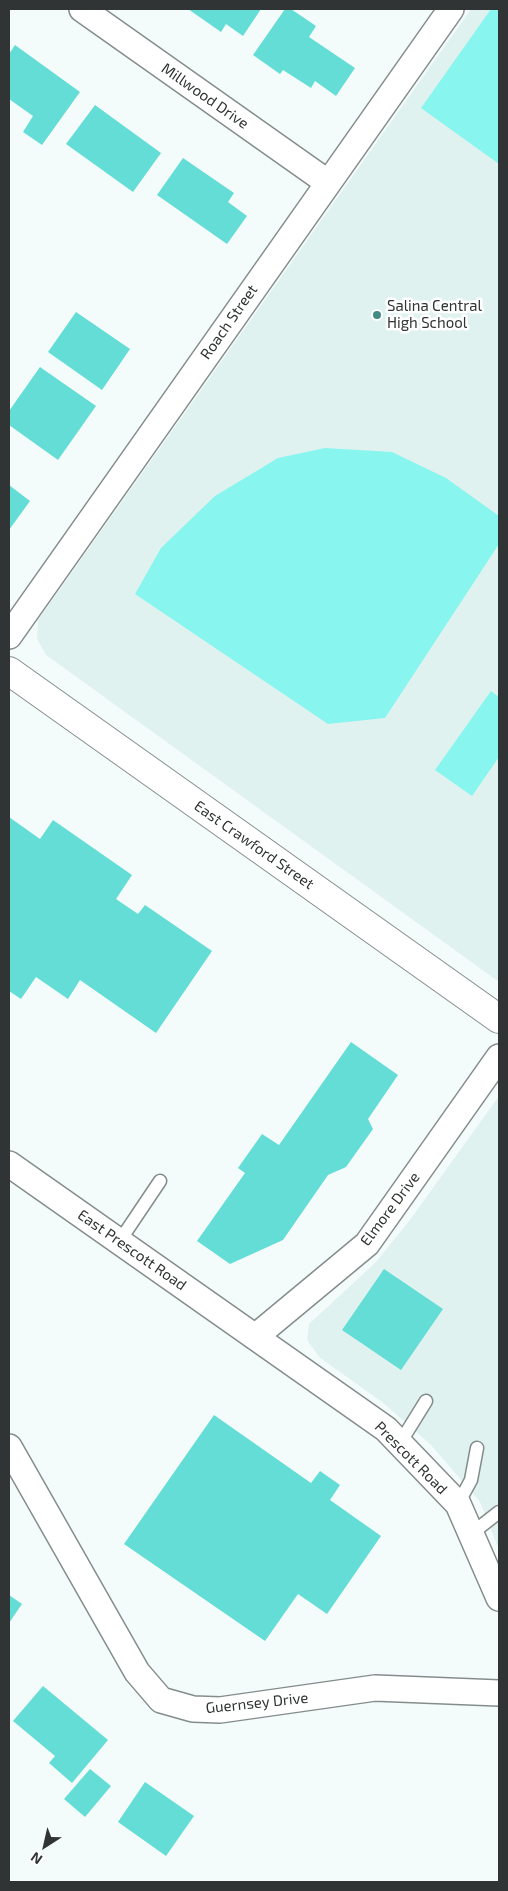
<!DOCTYPE html>
<html>
<head>
<meta charset="utf-8">
<style>
  body { margin:0 }
  #map { position:relative; width:508px; height:1891px; overflow:hidden; background:#f4fcfb; font-family:"Exo 2",sans-serif }
  canvas { display:block }
  .frame { position:absolute; inset:0; border:10px solid #313434; pointer-events:none }
  .north { position:absolute; left:20px; top:1821px; width:50px; height:50px; -webkit-text-stroke:4px #fff; paint-order:stroke; rotate:215deg; font-size:14px; font-weight:700; line-height:20px; text-align:center; color:#313434 }
  .north::after { content:''; display:block; margin:auto; width:18px; height:22px; background:#313434; clip-path:polygon(50% 0,100% 100%,50% 72%,0 100%) }
</style>
</head>
<body>
<div id="map">
<canvas width="508" height="1891"></canvas>
<div class="frame"></div>
<div class="north">N</div>
</div>
<script>
const ctx = document.querySelector('canvas').getContext('2d');
ctx.lineJoin = 'round';
function fillPath(path, color) { ctx.fillStyle = color; ctx.fill(path, 'evenodd'); }
const poly = rows => new Path2D(rows.map(r => 'M' + r).join(''));
function stroke(path, color, width, dash) { ctx.strokeStyle = color; ctx.lineWidth = width; ctx.lineCap = dash ? 'butt' : 'round'; ctx.setLineDash(dash || []); ctx.stroke(path); }
function drawText(font, color, halo, rows, align = 'center') {
  ctx.font = font + ' "Exo 2",sans-serif'; ctx.lineWidth = 5; ctx.setLineDash([]); ctx.textBaseline = 'middle'; ctx.strokeStyle = halo; ctx.fillStyle = color; for (const [text, x, y, turn = 0] of rows) {
    ctx.save(); ctx.translate(x, y); ctx.rotate((+turn || 0) * Math.PI / 180); ctx.textAlign = isNaN(turn) ? turn : align; if (halo) ctx.strokeText(text, 0, 0); ctx.fillText(text, 0, 0); ctx.restore();
  }
}
const built = poly([
  [471,9,499,9,499,982,46,655,37,639,38,620],
  [499,1096,499,1550,480,1502,430,1444,382,1402,320,1358,307,1340,309,1324,376,1262,409,1221]
]);
const green = poly([
  [491,9,499,9,499,164,421,108],
  [325,448,392,452,446,478,499,516,499,544,385,718,328,724,135,594,161,548,215,496,278,458],
  [491,691,499,697,499,757,472,796,435,770]
]);
const building = poly([
  [188,9,261,9,243,36,226,24,221,32],
  [285,9,291,9,316,26,309,37,355,68,336,96,315,81,311,88,283,70,280,74,253,55],
  [15,45,80,92,42,145,23,132,33,116,9,99,9,54],
  [95,105,161,153,133,192,66,144],
  [183,158,234,193,228,202,247,216,227,244,157,195],
  [76,312,130,349,102,390,48,352],
  [40,367,96,406,58,460,9,425,9,411],
  [9,485,30,501,9,530],
  [9,817,40,839,53,820,132,875,116,899,138,914,145,905,212,951,156,1033,80,980,68,999,36,977,21,999,9,991],
  [351,1042,398,1075,368,1119,373,1129,346,1167,328,1175,283,1240,230,1264,197,1241,245,1173,238,1168,262,1134,279,1145],
  [384,1269,443,1309,401,1370,342,1330],
  [214,1415,311,1483,320,1471,340,1485,330,1500,381,1536,327,1614,298,1594,265,1641,124,1544],
  [9,1595,22,1604,9,1623],
  [43,1686,108,1740,72,1783,49,1763,55,1756,13,1721],
  [90,1769,111,1786,85,1817,64,1799],
  [145,1782,194,1816,166,1856,118,1822]
]);
const service = poly([
  [119,1242,160,1181],
  [400,1443,426,1401],
  [458,1504,471,1480,477,1448],
  [471,1534,499,1512]
]);
const minor = poly([
  [82,9,327,182],
  [9,636,451,9],
  [9,1164,386,1429,458,1504,499,1598],
  [255,1337,367,1244,499,1057],
  [9,1447,137,1672,161,1700,193,1709,220,1710,375,1688,499,1693]
]);
const secondary = poly([
  [9,671,499,1019]
]);
const markers = [
  [377,315,5,"#428a84"]
];
const streetNames = [
  ["Millwood Drive",205,96,35],
  ["Roach Street",229,322,-55],
  ["East Crawford Street",254,845,35],
  ["Elmore Drive",390,1209,-53],
  ["East Prescott Road",132,1250,35],
  ["Prescott Road",411,1458,45],
  ["Guernsey Drive",257,1703,-6]
];
const poiNames = [
  ["Salina Central",387,306],
  ["High School",387,323]
];
fillPath(built, '#e0f2f0');
fillPath(green, '#88f6ee');
fillPath(building, '#63ddd5');
stroke(service, '#858d8c', 15);
stroke(minor, '#858d8c', 28);
stroke(secondary, '#858d8c', 30);
stroke(service, '#fff', 12);
stroke(minor, '#fff', 25);
stroke(secondary, '#fff', 28);
for (const [x, y, r, color] of markers) { const dot = new Path2D(); dot.arc(x, y, r, 0, 2 * Math.PI); ctx.fillStyle = color; ctx.fill(dot); stroke(dot, '#fff', 2); }
drawText('15px', '#313434', '#fff', streetNames);
drawText('15px', '#313434', '#fff', poiNames, 'left');
</script>
</body>
</html>
